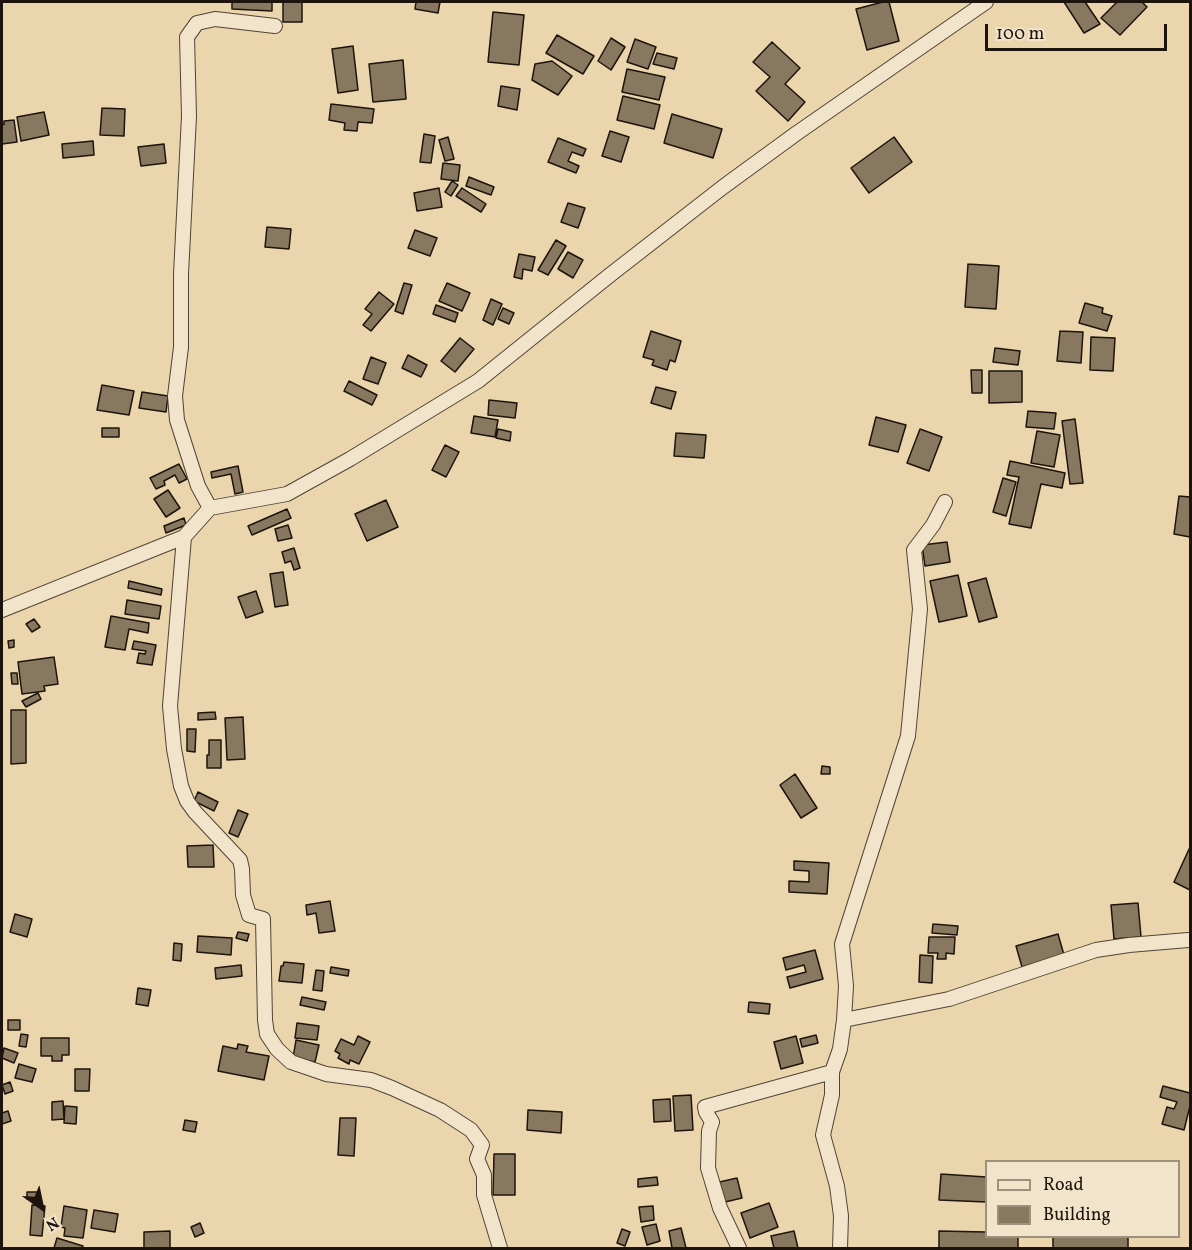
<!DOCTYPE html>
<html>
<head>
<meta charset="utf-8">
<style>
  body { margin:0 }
  #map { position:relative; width:1192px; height:1250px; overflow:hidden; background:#ead5ad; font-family:Vollkorn,serif }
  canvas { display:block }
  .frame { position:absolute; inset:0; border:3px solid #1d140d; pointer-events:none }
  .legend { position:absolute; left:985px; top:1160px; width:195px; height:78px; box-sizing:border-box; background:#f1e4ca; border:2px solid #9c917e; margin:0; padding:8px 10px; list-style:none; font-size:18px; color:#1d140d }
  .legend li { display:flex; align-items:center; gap:12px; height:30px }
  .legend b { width:30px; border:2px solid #9c917e }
  .north { position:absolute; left:12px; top:1178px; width:60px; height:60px; -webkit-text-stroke:4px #f1e4ca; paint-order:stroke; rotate:147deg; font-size:16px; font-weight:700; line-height:24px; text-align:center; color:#1d140d }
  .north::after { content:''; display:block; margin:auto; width:21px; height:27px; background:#1d140d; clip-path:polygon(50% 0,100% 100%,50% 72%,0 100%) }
  .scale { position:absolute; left:985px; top:24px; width:182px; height:27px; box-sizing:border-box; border:3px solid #1d140d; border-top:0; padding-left:8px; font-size:18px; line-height:21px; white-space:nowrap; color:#1d140d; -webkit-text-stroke:4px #f1e4ca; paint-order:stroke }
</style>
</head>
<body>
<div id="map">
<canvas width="1192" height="1250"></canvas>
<div class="frame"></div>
<ul class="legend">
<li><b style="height:8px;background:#f1e4ca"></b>Road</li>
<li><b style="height:16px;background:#887860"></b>Building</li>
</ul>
<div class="north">N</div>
<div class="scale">100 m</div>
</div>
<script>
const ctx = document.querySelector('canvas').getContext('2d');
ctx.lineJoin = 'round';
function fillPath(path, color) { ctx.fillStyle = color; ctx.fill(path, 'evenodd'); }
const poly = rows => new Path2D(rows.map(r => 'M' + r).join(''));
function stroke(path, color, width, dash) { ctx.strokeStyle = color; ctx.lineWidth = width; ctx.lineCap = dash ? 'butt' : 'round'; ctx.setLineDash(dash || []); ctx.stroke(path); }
const building = poly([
  [232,2,272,2,272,11,232,9,232,2],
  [283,2,302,2,302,22,283,22,283,2],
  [416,2,440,2,438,13,415,9,416,2],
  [883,2,889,2,899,41,867,50,856,9,883,2],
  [1064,2,1085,2,1100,24,1084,33,1064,2],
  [1117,2,1142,2,1147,7,1120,35,1101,18,1117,2],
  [493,12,524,15,519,65,488,62,493,12],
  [557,35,594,56,583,74,546,53,557,35],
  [611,38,625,47,611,70,598,61,611,38],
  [635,39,656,47,648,69,627,62,635,39],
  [772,42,800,68,785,84,805,102,788,121,756,91,770,77,753,62,772,42],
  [353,46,358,90,338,93,332,49,353,46],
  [657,53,677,58,674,69,653,64,657,53],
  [403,60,406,99,373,102,369,64,403,60],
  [552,61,572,76,558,95,532,80,535,64,552,61],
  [627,69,665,77,659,100,622,92,627,69],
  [501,86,520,89,517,110,498,106,501,86],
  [623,96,660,105,654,129,617,120,623,96],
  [331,104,374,109,372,123,358,122,357,131,344,130,345,123,329,120,331,104],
  [102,108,125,109,124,136,100,135,102,108],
  [44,112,49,135,21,141,17,117,44,112],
  [672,114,722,129,713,158,664,143,672,114],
  [14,120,17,142,2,144,2,125,4,124,4,121,14,120],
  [610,131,629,137,621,162,602,156,610,131],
  [424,134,435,136,431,163,420,162,424,134],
  [448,137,454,159,445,161,439,140,448,137],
  [894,137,912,162,869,193,851,168,894,137],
  [558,138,586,149,583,156,572,152,568,161,579,166,576,173,548,162,558,138],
  [93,141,94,155,63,158,62,144,93,141],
  [164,144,166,163,141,166,138,147,164,144],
  [443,163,460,165,458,181,441,179,443,163],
  [469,177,494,187,491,195,466,186,469,177],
  [452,181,458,185,451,196,445,192,452,181],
  [439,188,442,207,417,211,414,193,439,188],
  [462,188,486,204,481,212,456,196,462,188],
  [568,203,585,208,578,228,561,222,568,203],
  [267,227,291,229,289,249,265,247,267,227],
  [415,230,437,238,430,256,408,248,415,230],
  [556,240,566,246,548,275,538,270,556,240],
  [568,252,583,260,573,278,558,269,568,252],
  [519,254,535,257,532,271,523,269,522,279,514,277,519,254],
  [968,264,999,266,996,309,965,307,968,264],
  [404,283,412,285,403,314,395,311,404,283],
  [447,283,470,293,462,311,439,301,447,283],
  [379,292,394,304,371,331,363,325,372,314,365,309,379,292],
  [491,299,502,304,493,325,483,320,491,299],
  [1085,303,1103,308,1102,313,1112,316,1107,331,1079,323,1085,303],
  [436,305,458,313,455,322,433,314,436,305],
  [503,308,514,313,509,324,498,319,503,308],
  [651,331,681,341,675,362,670,360,667,370,652,365,654,360,643,357,651,331],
  [1060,331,1083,332,1081,363,1057,361,1060,331],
  [1091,337,1115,338,1113,371,1090,370,1091,337],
  [460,338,474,349,455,372,441,361,460,338],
  [995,348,1020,351,1018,365,993,362,995,348],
  [408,355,427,365,421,377,402,368,408,355],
  [371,357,386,363,378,384,363,379,371,357],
  [971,370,982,370,982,393,972,393,971,370],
  [989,371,1022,371,1022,402,989,403,989,371],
  [349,381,377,395,372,405,344,391,349,381],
  [102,385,134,391,129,415,97,410,102,385],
  [656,387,676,392,671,409,651,403,656,387],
  [142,392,168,396,166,412,139,408,142,392],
  [489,400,517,403,515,418,488,415,489,400],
  [1028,411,1056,413,1054,429,1026,427,1028,411],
  [474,416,498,420,495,437,471,433,474,416],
  [876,417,906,425,898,452,869,445,876,417],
  [1075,419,1083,483,1070,484,1062,421,1075,419],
  [102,428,119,428,119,437,102,437,102,428],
  [498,429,511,432,510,441,496,438,498,429],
  [920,429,942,437,929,471,907,463,920,429],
  [1037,431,1060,435,1054,467,1031,463,1037,431],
  [676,433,706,435,704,458,674,456,676,433],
  [445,445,459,452,446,477,432,470,445,445],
  [1010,461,1065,473,1062,488,1041,484,1031,528,1009,524,1019,477,1007,475,1010,461],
  [179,464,187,479,179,483,175,475,164,481,165,485,156,489,150,478,179,464],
  [238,466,243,492,235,494,231,474,212,478,211,472,238,466],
  [1003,478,1016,482,1006,516,993,512,1003,478],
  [168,490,180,508,166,517,154,499,168,490],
  [1179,496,1190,497,1190,537,1174,534,1179,496],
  [386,500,398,527,367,541,355,514,386,500],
  [287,509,291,518,252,535,248,526,287,509],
  [184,518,186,525,166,533,164,526,184,518],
  [288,525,292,538,278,541,275,529,288,525],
  [947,542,950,562,925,566,922,545,947,542],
  [294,548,300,568,294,570,291,561,285,563,282,552,294,548],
  [283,572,288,605,275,607,270,574,283,572],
  [958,575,967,616,939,622,930,581,958,575],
  [986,578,997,617,979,622,968,583,986,578],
  [129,581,162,589,161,595,128,588,129,581],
  [256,591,263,612,246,618,238,597,256,591],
  [127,600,161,606,159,619,125,614,127,600],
  [111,616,149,623,148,633,129,629,125,650,105,647,111,616],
  [34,619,40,627,32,632,26,624,34,619],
  [14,640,14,647,9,648,8,641,14,640],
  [134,641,156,645,152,665,137,663,139,653,145,654,146,651,132,649,134,641],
  [54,657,58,684,44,686,45,691,22,694,18,662,54,657],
  [11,673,17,673,18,684,12,684,11,673],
  [38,693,41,699,26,707,22,701,38,693],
  [11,710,26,710,26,763,11,764,11,710],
  [215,712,216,719,198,720,198,713,215,712],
  [243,717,245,759,227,760,225,718,243,717],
  [187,729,196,729,195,752,187,751,187,729],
  [209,740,221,740,221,768,207,768,207,755,209,755,209,740],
  [822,766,830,767,830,774,821,774,822,766],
  [795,774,817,808,801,818,780,785,795,774],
  [198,792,218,802,214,811,194,801,198,792],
  [238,810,248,814,238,837,229,833,238,810],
  [213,845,214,867,188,867,187,846,213,845],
  [1190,847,1190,890,1174,882,1190,847],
  [794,861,829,863,827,894,789,892,789,881,809,882,809,871,794,870,794,861],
  [330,901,335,931,319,933,316,913,307,915,306,905,330,901],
  [1138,903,1141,937,1114,939,1111,905,1138,903],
  [15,914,32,919,27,937,10,932,15,914],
  [933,924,958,926,957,935,932,933,933,924],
  [238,932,249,934,247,941,236,938,238,932],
  [1058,934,1064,955,1022,967,1016,946,1058,934],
  [198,936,232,938,231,955,197,952,198,936],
  [929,937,955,937,954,954,946,953,946,959,937,959,938,953,928,953,929,937],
  [174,943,182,944,181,961,173,960,174,943],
  [815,950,823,979,790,988,787,977,806,972,804,965,786,970,783,958,815,950],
  [920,955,933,956,932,983,919,982,920,955],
  [284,962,304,964,302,983,279,981,281,966,283,966,284,962],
  [241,965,242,976,216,979,215,968,241,965],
  [331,967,349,970,348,976,330,973,331,967],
  [316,970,324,971,322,991,313,990,316,970],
  [138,988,151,990,148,1006,136,1004,138,988],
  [302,997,326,1002,324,1010,300,1005,302,997],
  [749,1002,770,1004,769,1014,748,1012,749,1002],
  [8,1020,20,1020,20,1030,8,1030,8,1020],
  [297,1023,319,1026,317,1040,295,1038,297,1023],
  [21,1034,28,1035,26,1047,19,1046,21,1034],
  [816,1035,818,1043,802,1047,800,1039,816,1035],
  [358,1036,370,1042,359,1064,350,1060,349,1064,338,1058,340,1054,335,1051,341,1039,354,1045,358,1036],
  [796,1036,803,1063,781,1069,774,1042,796,1036],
  [41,1038,69,1038,69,1055,62,1055,62,1061,52,1061,52,1056,41,1056,41,1038],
  [296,1040,319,1045,315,1062,293,1058,296,1040],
  [238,1044,248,1046,246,1052,269,1056,264,1080,218,1071,223,1046,237,1049,238,1044],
  [4,1048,18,1053,14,1063,2,1058,4,1048],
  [19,1064,36,1069,32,1082,15,1078,19,1064],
  [75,1069,90,1069,89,1091,75,1091,75,1069],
  [10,1082,13,1091,5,1094,2,1085,10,1082],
  [1163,1086,1190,1093,1190,1106,1184,1130,1162,1124,1167,1107,1174,1109,1177,1102,1160,1097,1163,1086],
  [691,1095,693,1130,675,1131,673,1096,691,1095],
  [670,1099,671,1121,654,1122,653,1100,670,1099],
  [63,1101,64,1119,52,1120,52,1102,63,1101],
  [65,1106,77,1107,76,1124,64,1123,65,1106],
  [528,1110,562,1112,561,1133,527,1130,528,1110],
  [8,1111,11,1121,2,1124,2,1113,8,1111],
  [340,1118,356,1118,354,1156,338,1155,340,1118],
  [185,1120,197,1122,195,1132,183,1130,185,1120],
  [494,1154,515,1154,515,1195,493,1195,494,1154],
  [941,1174,986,1177,986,1202,939,1200,941,1174],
  [657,1177,658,1185,638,1187,638,1179,657,1177],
  [737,1178,742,1198,721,1203,715,1183,737,1178],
  [27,1192,39,1192,39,1200,27,1199,27,1192],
  [769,1203,778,1227,750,1238,741,1213,769,1203],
  [32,1205,45,1206,42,1236,30,1235,32,1205],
  [64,1206,87,1210,83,1238,64,1236,65,1228,61,1227,64,1206],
  [653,1206,654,1220,641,1222,639,1207,653,1206],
  [94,1210,118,1214,115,1232,91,1228,94,1210],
  [200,1223,204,1233,195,1237,191,1227,200,1223],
  [656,1224,660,1241,647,1245,642,1227,656,1224],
  [681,1228,686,1248,672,1248,669,1231,681,1228],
  [622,1229,630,1232,625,1246,617,1243,622,1229],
  [170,1231,170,1248,144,1248,144,1232,170,1231],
  [794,1231,798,1248,774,1248,771,1236,794,1231],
  [939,1231,986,1232,986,1236,1018,1236,1018,1248,939,1248,939,1231],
  [1053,1236,1128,1236,1128,1248,1053,1248,1053,1236],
  [57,1238,83,1246,82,1248,54,1248,57,1238]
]);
const street = poly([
  [210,508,198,486,177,420,175,396,181,347,181,274,189,116,187,37,197,23,215,19,275,26],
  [184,537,170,706,174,749,181,786,187,801,195,812,240,860,242,869,243,895,249,915,263,919,265,1020,267,1034,277,1049,291,1062,326,1074,371,1080,392,1088,440,1110,471,1130,482,1145,477,1159,484,1175,484,1195,500,1248],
  [2,610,184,537,210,508,287,494,350,459,478,381,610,275,723,187,797,133,986,2],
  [844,1020,949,999,1096,950,1129,945,1188,940],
  [739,1248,720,1208,708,1168,709,1131,712,1122,706,1112,705,1107,832,1072],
  [840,1248,841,1216,837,1186,823,1135,832,1095,832,1072,840,1049,844,1020,846,986,842,944,908,736,920,609,914,550,933,525,945,502]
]);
fillPath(building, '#887860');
stroke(building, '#1d140d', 1.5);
stroke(street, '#504435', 16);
stroke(street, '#f1e4ca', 14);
</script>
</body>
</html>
